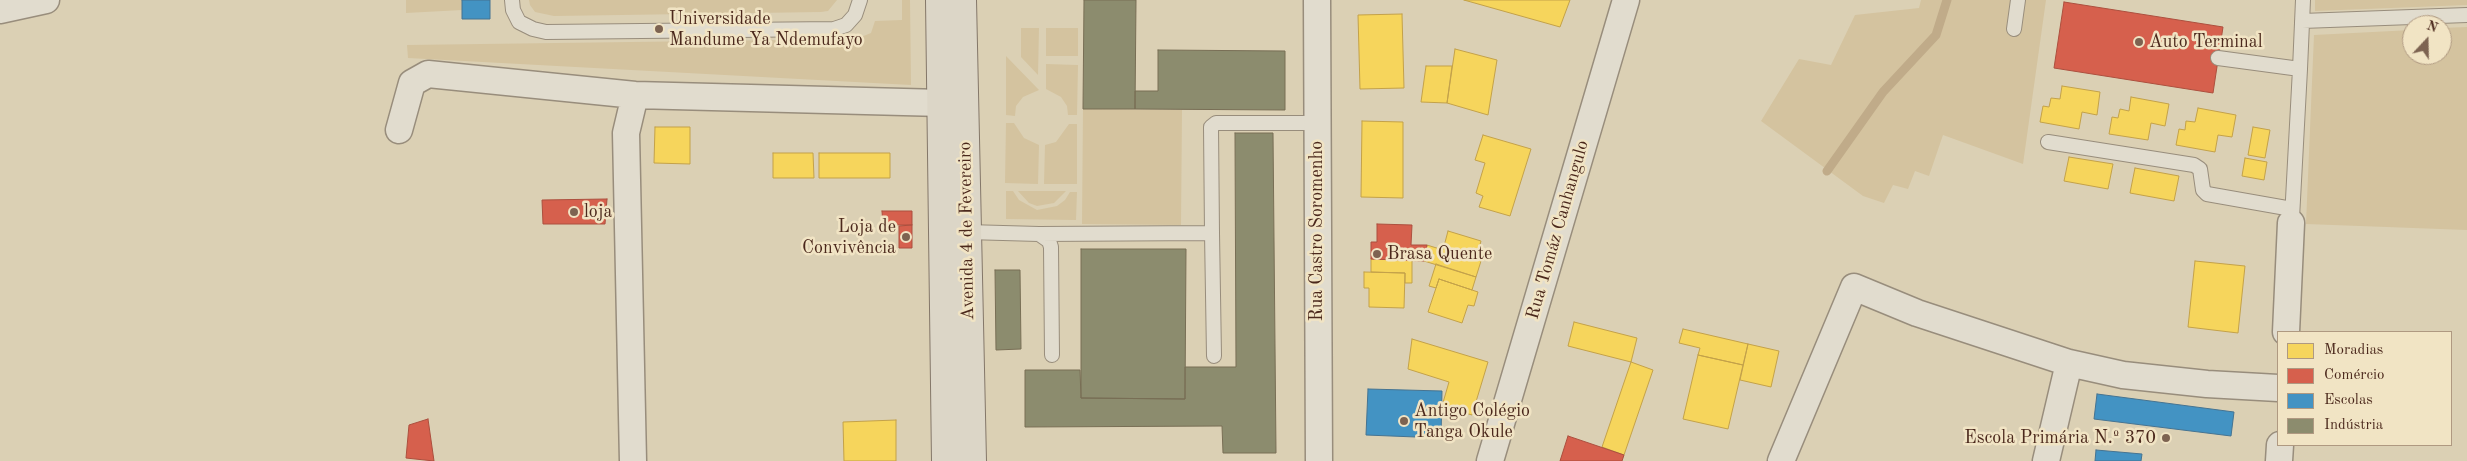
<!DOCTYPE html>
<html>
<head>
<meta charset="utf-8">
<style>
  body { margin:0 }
  #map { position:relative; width:2467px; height:461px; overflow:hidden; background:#dbd0b4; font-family:"Old Standard TT",serif }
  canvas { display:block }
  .legend { position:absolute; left:2277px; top:331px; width:175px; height:115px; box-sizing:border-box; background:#f1e4c4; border:1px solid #af9981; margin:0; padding:6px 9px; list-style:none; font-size:15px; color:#4b281c }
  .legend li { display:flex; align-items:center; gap:10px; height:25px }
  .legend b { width:25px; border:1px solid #af9981 }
  .north { position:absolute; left:2402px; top:15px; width:50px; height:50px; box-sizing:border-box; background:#f1e4c4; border:1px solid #af9981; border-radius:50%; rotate:21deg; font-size:14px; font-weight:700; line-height:20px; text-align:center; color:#4b281c }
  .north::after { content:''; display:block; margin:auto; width:18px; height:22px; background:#7d6351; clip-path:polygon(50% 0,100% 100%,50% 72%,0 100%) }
</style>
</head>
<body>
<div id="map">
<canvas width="2467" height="461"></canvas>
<ul class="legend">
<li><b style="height:14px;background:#f6d55c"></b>Moradias</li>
<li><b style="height:14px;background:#d6604d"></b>Comércio</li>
<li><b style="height:14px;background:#4393c3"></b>Escolas</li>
<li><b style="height:14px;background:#8c8c6e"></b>Indústria</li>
</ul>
<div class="north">N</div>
</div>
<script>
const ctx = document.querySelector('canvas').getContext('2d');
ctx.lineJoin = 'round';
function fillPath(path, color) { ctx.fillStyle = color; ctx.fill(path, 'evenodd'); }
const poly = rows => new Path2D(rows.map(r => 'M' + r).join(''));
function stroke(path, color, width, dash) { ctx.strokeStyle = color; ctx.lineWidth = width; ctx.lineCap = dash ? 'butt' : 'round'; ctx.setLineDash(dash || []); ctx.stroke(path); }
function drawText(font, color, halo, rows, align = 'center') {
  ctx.font = font + ' "Old Standard TT",serif'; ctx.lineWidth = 5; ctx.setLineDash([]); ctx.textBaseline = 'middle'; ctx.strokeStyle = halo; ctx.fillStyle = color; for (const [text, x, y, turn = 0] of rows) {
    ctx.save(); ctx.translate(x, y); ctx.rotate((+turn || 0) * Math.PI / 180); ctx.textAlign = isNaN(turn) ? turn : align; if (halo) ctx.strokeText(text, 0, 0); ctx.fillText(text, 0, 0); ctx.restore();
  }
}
const green = poly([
  [406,0,462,0,462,10,406,13],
  [529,0,837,0,828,11,821,12,554,16,535,12,530,5],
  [902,0,910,0,911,85,408,58,407,45,856,39,871,33,875,21,902,20],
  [1921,0,2046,0,2023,164,1943,135,1929,176,1915,171,1908,189,1893,185,1884,203,1863,196,1761,121,1799,59,1831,65,1855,15,1919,8],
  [2315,0,2467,0,2467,5,2315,11],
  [2467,27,2467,230,2306,224,2314,35,2412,30,2412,55,2442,55,2442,28],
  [1021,28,1039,28,1038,75,1021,57],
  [1046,28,1078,28,1078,56,1046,56],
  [1006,56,1039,90,1023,97,1016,106,1015,116,1006,115],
  [1046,64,1078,65,1077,115,1068,115,1067,106,1061,97,1046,89],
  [1083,109,1182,110,1181,225,1082,224],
  [1006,123,1014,123,1024,138,1039,145,1038,184,1005,183],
  [1069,124,1077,124,1077,184,1044,184,1045,145,1056,142],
  [1006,191,1013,191,1019,200,1037,210,1057,206,1065,200,1070,192,1077,192,1076,220,1006,219],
  [1018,191,1066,191,1054,203,1037,206,1029,203]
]);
const homes = poly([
  [1464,0,1570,0,1560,27,1464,0],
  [1402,14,1404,88,1360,89,1358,15,1402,14],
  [1455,49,1497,60,1488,115,1447,103,1455,49],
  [1426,66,1452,66,1447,103,1421,102,1426,66],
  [2062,86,2100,92,2097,115,2082,112,2079,129,2040,122,2043,106,2049,107,2051,98,2060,99,2062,86],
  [2131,97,2169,104,2165,126,2151,123,2148,140,2109,134,2112,117,2118,118,2120,109,2129,111,2131,97],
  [2198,108,2236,115,2232,137,2218,135,2215,152,2176,145,2179,129,2185,130,2186,121,2195,122,2198,108],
  [1362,121,1403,122,1403,198,1361,197,1362,121],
  [655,127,690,127,690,164,654,163,655,127],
  [2253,127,2270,130,2265,158,2248,155,2253,127],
  [1483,135,1531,149,1510,216,1479,207,1483,196,1476,193,1485,163,1475,160,1483,135],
  [773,153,813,153,814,178,773,178,773,153],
  [819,153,890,153,890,178,819,178,819,153],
  [2069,157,2113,164,2108,189,2064,181,2069,157],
  [2245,158,2267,162,2264,180,2242,176,2245,158],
  [2135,168,2179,176,2174,201,2130,193,2135,168],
  [1448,231,1481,241,1476,259,1481,261,1476,277,1424,261,1427,245,1443,250,1448,231],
  [1371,259,1412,260,1412,283,1405,283,1405,273,1371,272,1371,259],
  [2195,261,2245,266,2238,333,2188,327,2195,261],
  [1436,264,1476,277,1472,290,1439,279,1436,288,1429,286,1436,264],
  [1364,272,1405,273,1404,308,1369,307,1369,288,1364,288,1364,272],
  [1439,279,1478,292,1474,306,1468,305,1462,323,1428,312,1439,279],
  [1574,322,1637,338,1631,362,1568,346,1574,322],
  [1683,329,1748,344,1743,365,1698,355,1700,348,1679,343,1683,329],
  [1412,339,1488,362,1472,415,1442,406,1449,382,1408,369,1412,339],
  [1748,344,1779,351,1771,387,1740,380,1748,344],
  [1698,355,1743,365,1728,429,1683,419,1698,355],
  [1631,362,1653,370,1624,455,1602,447,1631,362],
  [896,420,896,461,844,461,843,422,896,420]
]);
const shops = poly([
  [2064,2,2223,27,2213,93,2054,68,2064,2],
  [607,199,605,224,543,224,542,200,607,199],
  [882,211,912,211,912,225,883,225,882,211],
  [1377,224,1412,225,1411,245,1427,245,1424,261,1371,259,1371,242,1377,242,1377,224],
  [912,225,912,248,899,248,899,226,912,225],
  [428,419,434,461,406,458,409,425,428,419],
  [1568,436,1624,455,1622,461,1560,461,1568,436]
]);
const schools = poly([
  [462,0,490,0,490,19,462,19,462,0],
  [1368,389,1442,391,1441,438,1366,435,1368,389],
  [2097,394,2234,412,2231,436,2094,419,2097,394],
  [2096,450,2142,454,2141,461,2095,461,2096,450]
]);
const industry = poly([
  [1084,0,1136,0,1135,109,1083,109,1084,0],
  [1158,50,1285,51,1285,110,1135,109,1135,91,1158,91,1158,50],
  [1235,133,1273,133,1276,453,1223,453,1222,426,1025,427,1025,370,1080,370,1081,398,1185,399,1185,367,1236,367,1235,133],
  [1081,249,1186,249,1185,399,1081,398,1081,249],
  [995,270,1020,270,1021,349,996,350,995,270]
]);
const stream = poly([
  [1827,171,1883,92,1936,35,1947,0]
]);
const service = poly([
  [512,0,513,10,519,22,533,29,546,32,834,29,846,25,855,15,860,0],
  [2302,21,2467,15],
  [2014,29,2018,0],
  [2218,58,2300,69,2292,218],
  [2300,69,2303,0],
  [2048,142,2194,165,2200,169,2203,190,2207,194,2292,209],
  [967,232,1039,234,1049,241,1051,247,1052,355],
  [1212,233,1211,127,1216,123,1316,123],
  [1039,234,1212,233,1214,356]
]);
const minor = poly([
  [1317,0,1319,461],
  [0,10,46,0],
  [399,130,412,83,428,74,635,95,942,103],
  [2286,332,2291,223],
  [633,461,626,133,635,95],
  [1490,461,1626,0],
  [1781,461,1854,287,1917,313,2069,363,2123,375,2207,384,2278,388],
  [2046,461,2069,363],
  [2279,461,2280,445]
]);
const primary = poly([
  [940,0,946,461],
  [962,0,972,461]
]);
const markers = [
  [659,29,5,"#7d6351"],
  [2139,42,5,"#7d6351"],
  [574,212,5,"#7d6351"],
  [906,237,5,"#7d6351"],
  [1377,254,5,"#7d6351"],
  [1404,421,5,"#7d6351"],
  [2166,438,5,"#7d6351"]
];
const poiNames = [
  ["Universidade",669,19],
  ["Mandume Ya Ndemufayo",669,40],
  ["Auto Terminal",2149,42],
  ["loja",584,212],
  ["Loja de",896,227,"right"],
  ["Convivência",896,248,"right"],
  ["Brasa Quente",1387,254],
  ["Antigo Colégio",1414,411],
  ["Tanga Okule",1414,432],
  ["Escola Primária N.º 370",2156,438,"right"]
];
const streetNames = [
  ["Rua Tomáz Canhangulo",1558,230,-74],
  ["Avenida 4 de Fevereiro",967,231,-91],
  ["Rua Castro Soromenho",1317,231,-90]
];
fillPath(green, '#d4c39f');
fillPath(homes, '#f6d55c');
stroke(homes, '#c3a149', 1);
fillPath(shops, '#d6604d');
stroke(shops, '#ac4f3e', 1);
fillPath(schools, '#4393c3');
stroke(schools, '#457391', 1);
fillPath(industry, '#8c8c6e');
stroke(industry, '#786e55', 1);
stroke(stream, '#c0ab89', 9);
stroke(service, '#988d7c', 16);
stroke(minor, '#988d7c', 29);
stroke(primary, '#847769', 30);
stroke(service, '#e1dcce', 14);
stroke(minor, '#e1dcce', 26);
stroke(primary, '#dcd6c7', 28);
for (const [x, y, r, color] of markers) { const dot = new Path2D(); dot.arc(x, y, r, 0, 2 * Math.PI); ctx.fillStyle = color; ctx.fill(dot); stroke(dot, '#f1e4c4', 2); }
drawText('18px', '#4b281c', '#f1e4c4', poiNames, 'left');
drawText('18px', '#4b281c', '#f1e4c4', streetNames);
</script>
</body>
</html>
